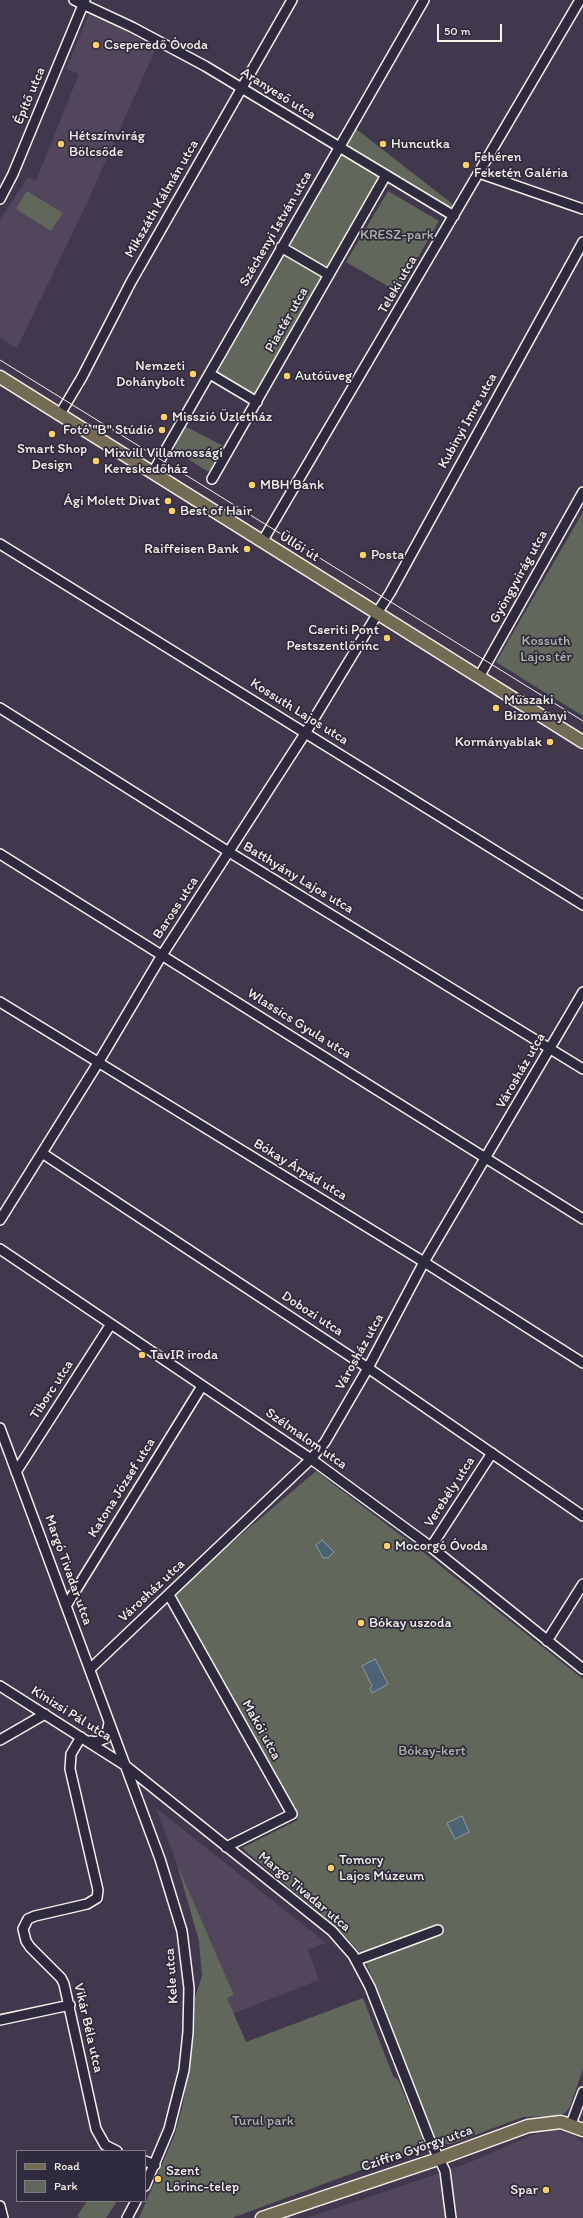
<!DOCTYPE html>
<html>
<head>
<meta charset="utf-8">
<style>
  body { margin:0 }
  #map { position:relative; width:583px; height:2218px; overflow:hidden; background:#41384e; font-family:Itim,sans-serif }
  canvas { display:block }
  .legend { position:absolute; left:16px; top:2150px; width:130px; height:52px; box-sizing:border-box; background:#2f2a3d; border:1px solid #7e7a81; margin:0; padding:5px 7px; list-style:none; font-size:12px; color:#f4f1e8 }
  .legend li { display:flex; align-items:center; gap:8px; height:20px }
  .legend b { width:20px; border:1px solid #7e7a81 }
  .scale { position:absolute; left:437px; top:24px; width:65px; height:18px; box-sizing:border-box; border:2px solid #f4f1e8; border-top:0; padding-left:5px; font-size:12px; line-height:14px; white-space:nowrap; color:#f4f1e8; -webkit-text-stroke:3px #2f2a3d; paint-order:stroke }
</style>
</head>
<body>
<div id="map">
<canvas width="583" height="2218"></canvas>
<ul class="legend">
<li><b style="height:5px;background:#746b55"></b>Road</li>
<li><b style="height:11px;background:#61675a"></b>Park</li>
</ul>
<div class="scale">50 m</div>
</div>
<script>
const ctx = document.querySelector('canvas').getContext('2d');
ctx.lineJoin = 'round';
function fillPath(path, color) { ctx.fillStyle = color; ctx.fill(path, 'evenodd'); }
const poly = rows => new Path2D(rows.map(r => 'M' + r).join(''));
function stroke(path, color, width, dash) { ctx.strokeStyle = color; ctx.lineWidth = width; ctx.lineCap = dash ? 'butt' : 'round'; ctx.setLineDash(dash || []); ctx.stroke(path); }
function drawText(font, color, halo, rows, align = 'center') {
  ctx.font = font + ' Itim,sans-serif'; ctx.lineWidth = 3.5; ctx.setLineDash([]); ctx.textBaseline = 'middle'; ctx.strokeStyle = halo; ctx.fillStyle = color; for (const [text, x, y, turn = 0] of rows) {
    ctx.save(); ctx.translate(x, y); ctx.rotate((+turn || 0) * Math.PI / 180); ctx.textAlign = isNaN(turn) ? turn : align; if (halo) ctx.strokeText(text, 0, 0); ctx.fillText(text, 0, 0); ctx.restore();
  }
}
const built = poly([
  [90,12,156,48,86,205,17,348,0,338,0,219,28,177,36,181,79,74,66,69],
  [156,1808,326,1943,308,1950,319,1980,232,2014,227,1998,234,1995,177,1864],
  [552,2131,562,2131,573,2135,583,2143,583,2218,307,2218,466,2164,532,2135]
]);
const green = poly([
  [355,128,455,206,453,209,385,170,258,393,251,395,217,375,218,371],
  [27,191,63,213,51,231,16,209],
  [388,191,439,221,398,292,346,262],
  [185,426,225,447,211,471,207,471,177,452,174,445],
  [583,512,583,716,496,662],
  [316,1471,423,1552,583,1679,583,2069,570,2107,565,2113,557,2116,523,2117,451,2144,444,2144,439,2141,430,2131,377,1989,363,1956,338,1928,242,1848,298,1820,174,1592],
  [177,1864,234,1995,227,1998,246,2042,363,1998,393,2076,398,2080,426,2146,232,2218,139,2218,175,2134,183,2104,194,2033,195,1997,202,1976,199,1941],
  [87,2201,117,2201,106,2218,80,2218,77,2216]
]);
const water = poly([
  [322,1540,334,1552,328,1558,323,1558,316,1545,322,1540],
  [375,1659,388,1684,372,1693,370,1688,372,1686,362,1666,375,1659],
  [462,1816,469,1832,455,1839,447,1823,462,1816]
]);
const minor = poly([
  [74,0,132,27,205,66,454,216],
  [479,173,583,209],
  [0,199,13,174,85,0],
  [281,247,329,275],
  [210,374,257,402],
  [60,414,82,377,131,282,292,0],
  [153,472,424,0],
  [212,479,386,175],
  [262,542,580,0],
  [0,544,583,905],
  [377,613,390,593,583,242],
  [479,677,583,492],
  [0,708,229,852,583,1069],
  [0,854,583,1219],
  [0,1002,424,1262,583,1363],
  [42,1153,368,1368,583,1516],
  [0,1220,98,1063,162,955,306,732,378,613],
  [0,1249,311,1459,431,1547,583,1669],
  [0,1428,160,1859,182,1931,189,1988,188,2032,184,2070,169,2129,145,2186],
  [16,1472,111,1324],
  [431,1547,492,1453],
  [169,1595,292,1814,226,1847],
  [66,1606,202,1386],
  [547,1641,583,1584],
  [90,1669,311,1459,325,1442,368,1368,424,1262,583,992],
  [0,1686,126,1766,332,1931,353,1955,370,1987,429,2138,445,2171,451,2218],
  [81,1737,71,1754,70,1769,98,1890,97,1898,87,1904,35,1916,28,1919,23,1929,26,1941,30,1947,61,1978,64,1984,96,2129,105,2145,117,2151],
  [0,1740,45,1714],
  [90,1741,96,1742,106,1738,109,1723],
  [357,1960,438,1930],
  [0,2020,70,2005],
  [571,2124,583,2092],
  [145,2161,155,2165],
  [0,2206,3,2218],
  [127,2218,136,2201]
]);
const major = poly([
  [0,377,583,742],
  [262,2218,438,2159,528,2126,561,2122,583,2130]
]);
const tram = poly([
  [0,360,583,721]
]);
const markers = [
  [96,45,4,"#ffd166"],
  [61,144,4,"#ffd166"],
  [383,144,4,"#ffd166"],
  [466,165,4,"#ffd166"],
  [193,374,4,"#ffd166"],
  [287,376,4,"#ffd166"],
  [164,417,4,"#ffd166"],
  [162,430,4,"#ffd166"],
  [52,434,4,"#ffd166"],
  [96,461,4,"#ffd166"],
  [252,485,4,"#ffd166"],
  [168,501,4,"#ffd166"],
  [172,511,4,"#ffd166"],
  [247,549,4,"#ffd166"],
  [363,555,4,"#ffd166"],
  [387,638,4,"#ffd166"],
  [496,708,4,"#ffd166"],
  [550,742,4,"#ffd166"],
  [142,1355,4,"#ffd166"],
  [387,1546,4,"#ffd166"],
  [361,1623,4,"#ffd166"],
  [331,1868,4,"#ffd166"],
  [158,2179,4,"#ffd166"],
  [546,2190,4,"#ffd166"]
];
const poiNames = [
  ["Cseperedő Óvoda",104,45],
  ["Hétszínvirág",69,136],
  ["Bölcsőde",69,152],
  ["Huncutka",391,144],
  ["Fehéren",474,157],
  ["Feketén Galéria",474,173],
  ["Nemzeti",185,366,"right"],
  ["Dohánybolt",185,382,"right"],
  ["Autóüveg",295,376],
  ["Misszió Üzletház",172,417],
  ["Fotó \"B\" Stúdió",154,430,"right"],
  ["Smart Shop",52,449,"center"],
  ["Design",52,465,"center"],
  ["Mixvill Villamossági",104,453],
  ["Kereskedőház",104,469],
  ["MBH Bank",260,485],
  ["Ági Molett Divat",160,501,"right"],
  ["Best of Hair",180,511],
  ["Raiffeisen Bank",239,549,"right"],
  ["Posta",371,555],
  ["Cseriti Pont",379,630,"right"],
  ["Pestszentlőrinc",379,646,"right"],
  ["Műszaki",504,700],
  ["Bizományi",504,716],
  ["Kormányablak",542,742,"right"],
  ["TavIR iroda",150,1355],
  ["Mocorgó Óvoda",395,1546],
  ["Bókay uszoda",369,1623],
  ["Tomory",339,1860],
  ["Lajos Múzeum",339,1876],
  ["Szent",166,2171],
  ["Lőrinc-telep",166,2187],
  ["Spar",538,2190,"right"]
];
const streetNames = [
  ["Aranyeső utca",278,94,32],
  ["Építő utca",30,96,-67],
  ["Mikszáth Kálmán utca",162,199,-60],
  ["Széchenyi István utca",276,229,-60],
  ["Teleki utca",398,285,-60],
  ["Piactér utca",287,320,-60],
  ["Kubinyi Imre utca",468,421,-61],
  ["Üllői út",299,547,32],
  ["Gyöngyvirág utca",519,577,-61],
  ["Kossuth Lajos utca",299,712,32],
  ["Batthyány Lajos utca",298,878,31],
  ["Baross utca",176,908,-57],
  ["Wlassics Gyula utca",299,1024,32],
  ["Városház utca",521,1071,-60],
  ["Bókay Árpád utca",300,1170,31],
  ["Dobozi utca",312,1314,33],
  ["Városház utca",360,1352,-61],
  ["Tiborc utca",52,1390,-57],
  ["Szélmalom utca",306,1439,35],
  ["Katona József utca",122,1488,-58],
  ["Verebély utca",450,1492,-57],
  ["Margó Tivadar utca",68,1570,70],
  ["Városház utca",152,1591,-43],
  ["Kinizsi Pál utca",71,1714,32],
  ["Makói utca",261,1730,61],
  ["Margó Tivadar utca",304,1892,40],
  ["Kele utca",172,1976,-94],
  ["Vikár Béla utca",88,2028,77],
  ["Cziffra György utca",417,2149,-19]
];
const parkNames = [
  ["KRESZ-park",397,235],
  ["Kossuth",546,641],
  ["Lajos tér",546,657],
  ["Bókay-kert",432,1751],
  ["Turul park",263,2121]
];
fillPath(built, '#51465c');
fillPath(green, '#61675a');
fillPath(water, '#4b6374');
stroke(water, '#8f9ca2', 1);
stroke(minor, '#f4f1e8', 12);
stroke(major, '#f4f1e8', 15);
stroke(minor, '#2f2a3d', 9);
stroke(major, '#746b55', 12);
stroke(tram, '#f4f1e8', 1);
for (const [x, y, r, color] of markers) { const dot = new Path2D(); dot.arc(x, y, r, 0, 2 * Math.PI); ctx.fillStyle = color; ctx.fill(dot); stroke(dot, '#2f2a3d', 1.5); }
drawText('14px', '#f4f1e8', '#2f2a3d', poiNames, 'left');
drawText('14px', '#f4f1e8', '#2f2a3d', streetNames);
drawText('14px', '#b2b3a8', '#2f2a3d', parkNames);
</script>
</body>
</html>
